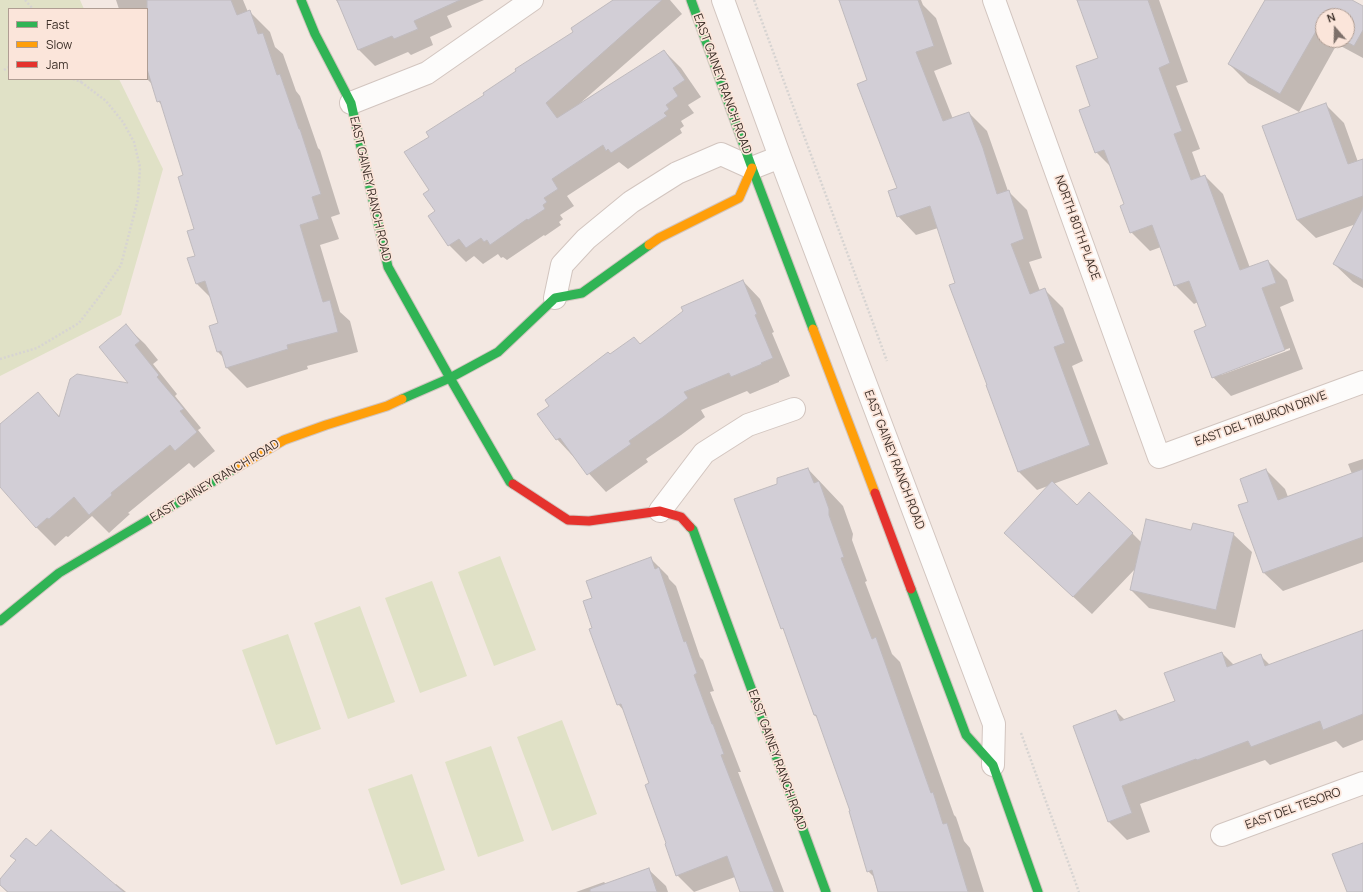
<!DOCTYPE html>
<html>
<head>
<meta charset="utf-8">
<style>
  body { margin:0 }
  #map { position:relative; width:1363px; height:892px; overflow:hidden; background:#f3e8e2; font-family:Manrope,sans-serif }
  canvas { display:block }
  .legend { position:absolute; left:8px; top:8px; width:140px; height:72px; box-sizing:border-box; background:#fbe5da; border:1px solid #af9d93; margin:0; padding:5px 7px; list-style:none; font-size:12px; color:#3d3029 }
  .legend li { display:flex; align-items:center; gap:8px; height:20px }
  .legend b { width:20px; border:1px solid #af9d93 }
  .north { position:absolute; left:1315px; top:8px; width:40px; height:40px; box-sizing:border-box; background:#fbe5da; border:1px solid #af9d93; border-radius:50%; rotate:340deg; font-size:11px; font-weight:700; line-height:16px; text-align:center; color:#3d3029 }
  .north::after { content:''; display:block; margin:auto; width:14px; height:18px; background:#7d706a; clip-path:polygon(50% 0,100% 100%,50% 72%,0 100%) }
</style>
</head>
<body>
<div id="map">
<canvas width="1363" height="892"></canvas>
<ul class="legend">
<li><b style="height:5px;background:#30b455"></b>Fast</li>
<li><b style="height:5px;background:#ff9f0a"></b>Slow</li>
<li><b style="height:5px;background:#e5322d"></b>Jam</li>
</ul>
<div class="north">N</div>
</div>
<script>
const ctx = document.querySelector('canvas').getContext('2d');
ctx.lineJoin = 'round';
function fillPath(path, color) { ctx.fillStyle = color; ctx.fill(path, 'evenodd'); }
const poly = rows => new Path2D(rows.map(r => 'M' + r).join(''));
function stroke(path, color, width, dash) { ctx.strokeStyle = color; ctx.lineWidth = width; ctx.lineCap = dash ? 'butt' : 'round'; ctx.setLineDash(dash || []); ctx.stroke(path); }
function drawText(font, color, halo, rows, align = 'center') {
  ctx.font = font + ' Manrope,sans-serif'; ctx.lineWidth = 3.5; ctx.setLineDash([]); ctx.textBaseline = 'middle'; ctx.strokeStyle = halo; ctx.fillStyle = color; for (const [text, x, y, turn = 0] of rows) {
    ctx.save(); ctx.translate(x, y); ctx.rotate((+turn || 0) * Math.PI / 180); ctx.textAlign = isNaN(turn) ? turn : align; if (halo) ctx.strokeText(text, 0, 0); ctx.fillText(text, 0, 0); ctx.restore();
  }
}
const green = poly([
  [0,0,80,0,84,9,9,9,9,79,119,79,163,169,121,315,0,376],
  [500,556,536,650,494,666,458,572],
  [432,581,467,676,420,693,385,598],
  [360,606,395,702,348,719,314,623],
  [288,634,321,729,276,745,242,650],
  [562,720,597,814,552,831,517,737],
  [491,746,524,841,478,857,445,762],
  [412,774,445,870,401,885,368,789]
]);
const shadow = poly([
  [116,0,243,0,248,12,250,12,270,32,275,47,283,54,296,91,300,96,318,148,320,150,340,214,331,217,339,239,320,245,340,312,350,321,358,352,307,366,308,369,247,388,227,368,223,357,218,352,219,323,211,298,197,284,195,229,184,176,163,106,158,101,153,85,147,79,147,9,119,9],
  [336,0,484,0,447,16,452,27,430,37,433,45,411,55,408,52,375,66,359,50,341,8],
  [620,0,670,0,682,14,578,105,664,51,681,68,701,97,688,105,694,113,681,121,684,126,680,129,682,133,628,169,619,162,567,196,574,206,560,215,563,219,559,222,561,225,545,236,544,235,507,260,503,257,501,258,498,254,483,264,474,256,466,262,449,245,436,211,430,190,430,137,485,95],
  [840,0,921,0,923,5,936,18,952,64,934,71,953,119,969,113,987,131,1008,191,1027,210,1042,258,1029,262,1040,291,1044,289,1063,308,1083,361,1072,366,1108,464,1053,484,1077,506,1132,533,1142,543,1192,531,1233,534,1252,552,1235,628,1149,608,1131,590,1136,568,1092,614,1023,551,1048,486,1037,490,1018,471,988,385,938,228,916,235,898,216,898,189,868,81],
  [1078,0,1159,0,1188,82,1176,86,1200,149,1192,152,1201,177,1205,176,1223,194,1250,268,1268,261,1287,280,1294,301,1280,307,1303,369,1231,396,1213,377,1207,327,1198,302,1194,304,1175,285,1161,247,1150,251,1131,232,1125,205,1112,168,1096,152,1091,106,1099,59],
  [1290,348,1290,350,1221,375,1221,373],
  [1266,0,1350,0,1363,8,1363,58,1337,44,1299,112,1248,83,1229,64],
  [1323,16,1347,16,1347,40,1323,40],
  [1325,104,1344,123,1358,162,1363,160,1363,288,1353,282,1334,264,1356,224,1316,238,1297,220],
  [743,281,760,299,774,332,772,333,790,376,779,381,779,382,750,394,747,391,701,410,705,417,681,435,646,459,648,462,606,492,557,439,550,406,610,355,640,344],
  [126,326,145,344,158,360,153,364,177,394,175,396,201,428,198,430,215,451,194,468,189,463,128,513,130,514,109,533,92,516,68,537,66,536,55,546,36,527,0,486,0,426,38,394,60,417,131,385],
  [1363,459,1363,562,1283,591,1264,573,1250,502,1266,470,1285,489,1288,497,1352,474,1348,464],
  [808,469,843,506,853,534,852,540,867,581,865,582,892,654,900,662,954,815,956,817,964,841,970,848,984,892,878,892,873,876,868,871,844,791,819,719,814,715,785,631,782,628,778,485],
  [650,558,668,576,669,579,676,586,700,657,703,660,714,691,710,692,741,772,738,772,784,892,741,892,735,877,694,892,677,875,651,784,625,712,618,704,594,628,594,598],
  [1363,635,1363,740,1343,748,1336,741,1270,765,1265,760,1140,804,1150,832,1127,840,1108,821,1116,711,1125,720,1176,702,1222,653,1234,665,1260,655,1271,666],
  [36,848,115,885,116,884,126,892,7,892,0,885,0,880,17,861,12,856],
  [648,869,666,886,668,892,576,892,604,882,606,884]
]);
const building = poly([
  [147,0,231,0,237,15,250,10,258,34,263,33,277,75,280,74,299,129,300,129,321,194,312,197,319,219,300,225,323,302,330,300,338,332,287,345,288,349,226,368,221,351,217,352,209,326,218,323,205,281,196,284,187,258,195,256,187,231,194,229,178,177,183,175,160,101,157,102,147,69,147,0],
  [337,0,460,0,414,21,418,29,394,39,392,36,358,50,337,0],
  [613,0,662,0,546,103,557,118,664,50,685,80,673,88,678,96,666,105,669,109,664,113,667,116,611,153,608,149,606,151,603,145,552,179,558,189,544,198,547,202,543,205,545,209,528,220,527,219,490,245,487,240,484,242,481,238,466,248,459,239,448,246,428,216,435,211,423,194,429,190,404,152,429,137,426,132,484,95,483,93,516,71,515,69,573,32,571,28,613,0],
  [839,0,918,0,934,46,916,52,943,121,969,112,983,148,997,194,1009,190,1024,239,1011,244,1030,294,1045,288,1065,343,1054,347,1090,445,1018,472,986,385,987,385,949,285,955,283,930,206,897,217,888,191,897,188,857,84,867,80,839,0],
  [1077,0,1148,0,1170,63,1159,68,1182,131,1174,134,1191,180,1205,175,1240,270,1268,260,1276,283,1262,288,1285,350,1212,378,1194,331,1206,326,1189,281,1174,286,1152,225,1130,233,1120,206,1124,204,1104,150,1095,153,1079,110,1090,106,1076,66,1098,58,1077,0],
  [1265,0,1352,0,1363,6,1363,30,1354,46,1344,40,1347,40,1347,16,1323,16,1323,28,1319,26,1280,94,1228,64,1265,0],
  [1326,103,1348,164,1363,159,1363,196,1297,220,1262,126,1326,103],
  [1363,208,1363,280,1333,264,1363,208],
  [743,280,757,314,755,315,773,358,761,363,762,364,731,377,729,373,684,392,688,398,663,417,629,441,631,444,587,475,560,438,556,440,537,414,549,406,545,400,608,352,610,354,634,337,640,344,683,311,681,307,743,280],
  [126,324,140,341,135,345,159,375,157,377,184,409,180,411,197,432,175,451,170,445,111,493,112,495,89,515,74,497,49,519,47,518,36,528,0,487,0,424,38,392,59,417,70,379,77,374,128,383,99,347,126,324],
  [808,468,814,483,819,481,829,509,829,515,844,557,841,558,872,639,876,637,931,793,933,792,943,824,947,823,968,892,878,892,872,870,867,872,849,811,850,811,816,715,814,715,783,628,781,629,734,499,777,484,777,478,808,468],
  [1266,469,1278,500,1363,469,1363,537,1263,573,1238,505,1248,502,1240,479,1266,469],
  [1052,481,1077,505,1089,492,1133,533,1073,597,1004,533,1052,481],
  [1146,519,1191,530,1193,523,1234,533,1216,610,1130,590,1146,519],
  [651,557,655,569,659,567,684,642,686,641,697,673,694,675,712,724,713,724,724,754,721,755,774,892,740,892,727,856,676,876,665,844,666,843,645,785,649,783,621,704,617,705,589,629,592,628,583,601,592,598,586,581,651,557],
  [1363,630,1363,714,1323,730,1320,721,1251,747,1248,741,1197,760,1196,759,1122,786,1132,813,1108,822,1073,726,1116,710,1120,721,1175,701,1164,673,1222,652,1227,667,1261,654,1265,666,1363,630],
  [51,830,124,892,8,892,0,885,0,879,16,860,10,856,26,838,36,846,51,830],
  [1363,843,1363,892,1347,892,1332,854,1363,843],
  [649,868,657,892,590,892,590,889,649,868]
]);
const path = poly([
  [25,0,33,9],
  [754,0,887,361],
  [4,70,9,67],
  [73,79,81,82,80,79],
  [0,359,37,348,79,323,99,297,121,265,138,199,140,167,134,142,123,122,106,101,81,82],
  [1021,733,1079,892]
]);
const street = poly([
  [723,0,780,157,994,724,993,765],
  [994,0,1159,457,1363,382],
  [351,103,427,73,532,0],
  [555,298,562,265,586,239,631,202,677,173,721,154,752,168,780,157],
  [660,511,704,453,748,425,794,409],
  [1222,835,1363,783]
]);
const fast = poly([
  [301,0,315,34,351,103,388,267,450,378,510,482,513,484],
  [691,0,752,168,813,329],
  [402,399,450,378,498,352,555,298,582,293,649,245],
  [690,527,693,530,826,892],
  [911,589,966,735,993,765,1038,892],
  [0,621,59,573,241,465]
]);
const slow = poly([
  [649,245,659,238,739,198,752,168],
  [813,329,875,493],
  [241,465,284,440,326,425,387,406,402,399]
]);
const jam = poly([
  [513,484,568,520,589,521,660,511,681,517,690,527],
  [875,493,911,589]
]);
const streetNames = [
  ["EAST GAINEY RANCH ROAD",722,84,70],
  ["EAST GAINEY RANCH ROAD",370,189,77],
  ["NORTH 80TH PLACE",1077,228,70],
  ["EAST DEL TIBURON DRIVE",1261,419,-20],
  ["EAST GAINEY RANCH ROAD",894,460,69],
  ["EAST GAINEY RANCH ROAD",215,481,-31],
  ["EAST GAINEY RANCH ROAD",777,760,70],
  ["EAST DEL TESORO",1293,809,-20]
];
fillPath(green, '#e0e1c6');
fillPath(shadow, '#0003');
fillPath(building, '#d2ced6');
stroke(building, '#bfbabd', 1);
stroke(street, '#d2c5bf', 24);
stroke(fast, '#d2c5bf', 11);
stroke(slow, '#d2c5bf', 11);
stroke(jam, '#d2c5bf', 11);
stroke(path, '#d7d4d2', 2.5, [2, 2]);
stroke(street, '#fdfcfb', 22);
stroke(fast, '#30b455', 9);
stroke(slow, '#ff9f0a', 9);
stroke(jam, '#e5322d', 9);
drawText('12px', '#3d3029', '#fbe5da', streetNames);
</script>
</body>
</html>
